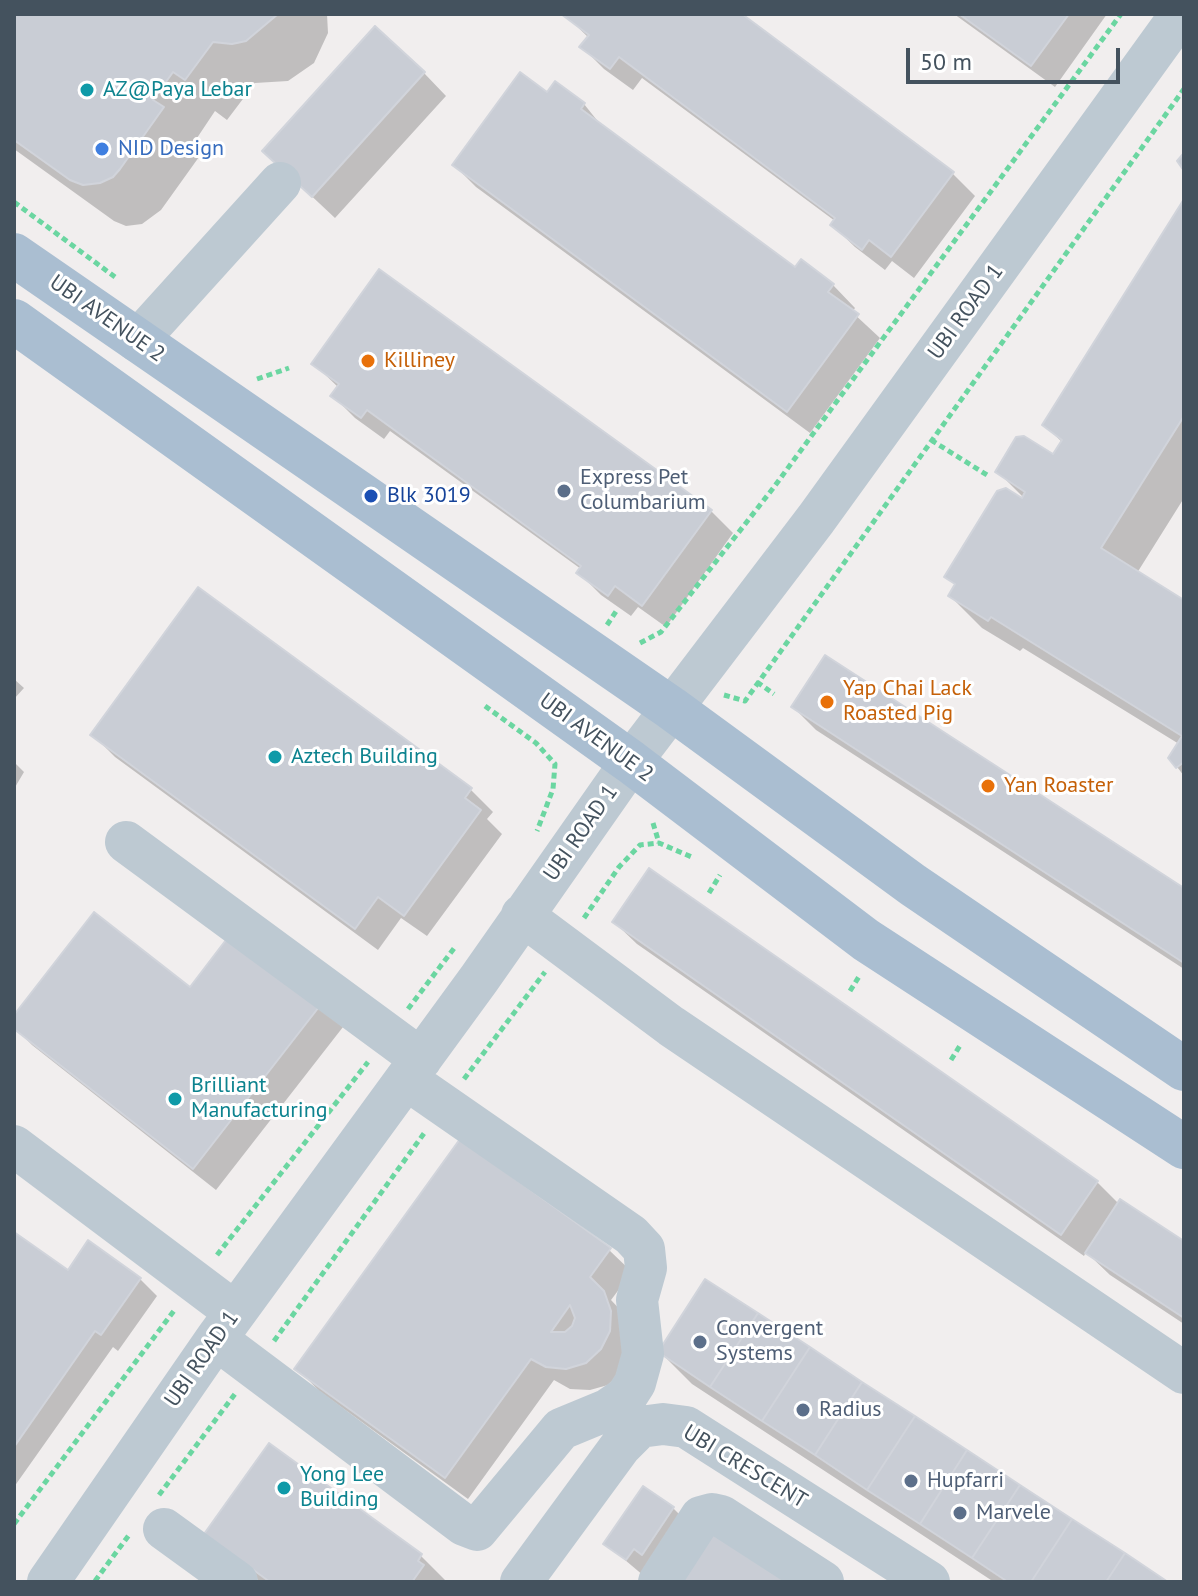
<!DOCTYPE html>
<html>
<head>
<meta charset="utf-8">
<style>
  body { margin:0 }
  #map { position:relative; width:1198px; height:1596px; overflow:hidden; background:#f1eeee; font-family:"PT Sans",sans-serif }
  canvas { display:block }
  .frame { position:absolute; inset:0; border:16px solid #44525e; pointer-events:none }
  .scale { position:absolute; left:906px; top:48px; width:214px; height:36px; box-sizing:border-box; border:4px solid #44525e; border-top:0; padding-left:10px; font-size:24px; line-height:28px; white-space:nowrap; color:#44525e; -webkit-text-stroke:6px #fff; paint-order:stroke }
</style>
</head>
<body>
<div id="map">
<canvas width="1198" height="1596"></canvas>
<div class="frame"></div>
<div class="scale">50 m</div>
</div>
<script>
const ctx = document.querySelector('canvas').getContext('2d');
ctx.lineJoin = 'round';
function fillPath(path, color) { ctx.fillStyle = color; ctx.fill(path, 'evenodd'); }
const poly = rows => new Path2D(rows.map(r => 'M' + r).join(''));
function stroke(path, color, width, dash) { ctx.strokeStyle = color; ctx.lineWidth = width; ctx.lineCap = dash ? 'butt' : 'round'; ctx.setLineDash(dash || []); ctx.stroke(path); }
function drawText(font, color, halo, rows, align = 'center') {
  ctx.font = font + ' "PT Sans",sans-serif'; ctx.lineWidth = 6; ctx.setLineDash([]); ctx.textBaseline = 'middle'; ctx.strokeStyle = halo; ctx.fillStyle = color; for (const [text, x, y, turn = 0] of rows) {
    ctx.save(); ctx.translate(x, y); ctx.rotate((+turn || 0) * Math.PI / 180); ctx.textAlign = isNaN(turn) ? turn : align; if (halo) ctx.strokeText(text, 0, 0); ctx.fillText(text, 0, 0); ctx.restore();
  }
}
const shadow = poly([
  [14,14,327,14,328,33,314,63,288,81,255,83,227,120,215,111,195,141,204,150,161,210,142,224,126,226,114,221,14,149],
  [564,14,739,14,953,174,975,196,914,278,892,261,885,270,855,247,832,225,835,221,642,78,633,90,604,69,582,47,589,38],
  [954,14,1107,14,1055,87],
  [424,73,446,96,335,218,287,173],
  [547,95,584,104,604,129,796,270,833,285,855,308,852,312,880,338,810,433,476,187,454,165],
  [1184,203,1184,498,1137,573,1184,602,1184,776,1171,759,1179,744,1023,648,1020,651,982,628,950,596,956,586,947,577,1029,503,998,472,1053,456,1063,443,1044,425],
  [314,364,711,511,733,533,666,627,638,607,631,616,601,595,579,573,581,569,390,431,384,439,355,418,333,396,339,388],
  [14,679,24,688,14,699],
  [793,707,1184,891,1184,969,816,730],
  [93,735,471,790,493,812,487,819,502,834,427,936,401,918,378,950,115,757],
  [14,762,24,772,14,789],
  [614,922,1097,1182,1119,1204,1184,1243,1184,1324,1110,1275,1086,1252,1084,1256,637,944],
  [232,935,343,1027,216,1190,32,1045,14,1027,14,1018,190,990],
  [14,1234,68,1273,140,1279,157,1296,118,1351,113,1347,14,1487],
  [609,1250,632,1272,611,1300,626,1316,623,1372,608,1385,590,1390,570,1389,554,1380,468,1499,319,1391,297,1368],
  [660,1352,1164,1582,994,1582,692,1384],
  [269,1446,421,1556,447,1582,261,1582,238,1566],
  [673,1508,690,1525,644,1576,606,1544]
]);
const building = poly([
  [14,14,278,14,246,41,232,44,213,42,185,80,173,72,153,100,164,107,120,169,113,177,100,183,83,185,70,180,14,140,14,14],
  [561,14,742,14,954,172,891,257,869,240,862,250,830,225,835,218,619,57,610,69,579,47,589,35,561,14],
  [959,14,1069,14,1031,66,959,14],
  [375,26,425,72,312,197,262,151,375,26],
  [520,72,547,92,555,81,585,103,581,109,795,267,801,259,834,284,828,292,859,314,787,412,452,165,520,72],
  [1183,154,1184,154,1184,171,1177,161,1183,154],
  [1184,199,1184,416,1101,548,1184,600,1184,762,1176,768,1168,758,1182,736,991,617,988,621,948,596,955,584,944,577,997,491,1006,488,1022,498,1025,492,995,472,1016,437,1024,436,1053,454,1062,440,1042,425,1184,199],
  [379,269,712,510,642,606,615,586,608,596,576,573,581,566,367,410,361,418,330,396,339,384,311,364,379,269],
  [198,587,472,788,465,798,481,810,404,916,378,897,355,929,90,735,198,587],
  [825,655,1184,888,1184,963,791,707,825,655],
  [649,868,1098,1181,1061,1235,612,922,649,868],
  [94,912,190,987,232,932,322,1003,193,1169,14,1029,14,1015,94,912],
  [460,1139,611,1248,590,1277,604,1291,611,1311,610,1331,601,1349,586,1363,566,1369,546,1367,531,1359,445,1478,294,1369,460,1139],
  [570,1305,575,1318,572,1326,565,1332,551,1332,570,1305],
  [1120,1199,1184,1241,1184,1318,1085,1253,1120,1199],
  [14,1232,68,1270,88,1240,141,1278,101,1335,95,1331,14,1447,14,1232],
  [705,1279,758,1313,710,1387,658,1352,705,1279],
  [758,1313,810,1347,762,1421,710,1387,758,1313],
  [810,1347,862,1382,815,1455,762,1421,810,1347],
  [862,1382,915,1416,867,1490,815,1455,862,1382],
  [915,1416,967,1450,920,1524,867,1490,915,1416],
  [269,1443,422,1554,418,1561,424,1565,412,1582,270,1582,204,1534,269,1443],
  [967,1450,1020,1485,972,1558,920,1524,967,1450],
  [1020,1485,1072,1519,1031,1582,1008,1582,972,1558,1020,1485],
  [643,1486,674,1507,642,1555,634,1549,626,1560,603,1544,643,1486],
  [1072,1519,1125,1553,1106,1582,1031,1582,1072,1519],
  [716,1529,797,1582,681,1582,716,1529],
  [1125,1553,1168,1582,1106,1582,1125,1553]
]);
const path = poly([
  [14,202,115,277],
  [257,379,289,368],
  [931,440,987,475],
  [607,625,617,610],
  [640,643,661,632,774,487,1121,14],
  [757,682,774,694],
  [724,695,745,701,1184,89],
  [485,706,536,743,555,764,553,789,537,831],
  [653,823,659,843],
  [709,893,720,875],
  [584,918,619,867,640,845,659,843,694,858],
  [850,991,860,975],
  [408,1009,455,947],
  [951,1060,961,1044],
  [464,1079,545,972],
  [217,1255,368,1062],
  [274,1341,425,1132],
  [159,1495,235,1394],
  [14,1524,176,1308],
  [95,1581,129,1535]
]);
const minor = poly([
  [137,341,280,183],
  [126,842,421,1059],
  [522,915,671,1026,1184,1373],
  [14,1146,235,1312],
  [216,1339,464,1525,477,1530,561,1429,607,1410,626,1397,635,1383,643,1354,637,1300,646,1268,644,1249,631,1235,406,1079],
  [164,1529,237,1582],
  [48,1582,216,1339,479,979,631,762,816,519,1181,14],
  [521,1582,620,1447,640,1427,663,1424,686,1427,929,1582],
  [659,1582,701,1517,712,1514,721,1516,823,1582]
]);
const major = poly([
  [14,255,671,708,913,885,1184,1069],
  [14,321,631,762,866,940,1184,1147]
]);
const markers = [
  [87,90,8,"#0f9aa8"],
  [102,149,8,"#3f7fe0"],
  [368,361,8,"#e8710a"],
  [564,491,8,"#5c6f8a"],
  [371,496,8,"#1a4fb4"],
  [827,702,8,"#e8710a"],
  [275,757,8,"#0f9aa8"],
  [988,786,8,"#e8710a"],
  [175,1099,8,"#0f9aa8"],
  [700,1342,8,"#5c6f8a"],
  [803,1410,8,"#5c6f8a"],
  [911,1481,8,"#5c6f8a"],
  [284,1488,8,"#0f9aa8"],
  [960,1513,8,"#5c6f8a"]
];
const cultureNames = [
  ["AZ@Paya Lebar",103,90],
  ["Aztech Building",291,757],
  ["Brilliant",191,1086],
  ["Manufacturing",191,1111],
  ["Yong Lee",300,1475],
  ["Building",300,1500]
];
const shopNames = [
  ["NID Design",118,149]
];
const streetNames = [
  ["UBI ROAD 1",966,312,-54],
  ["UBI AVENUE 2",107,319,35],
  ["UBI AVENUE 2",596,738,36],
  ["UBI ROAD 1",581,833,-55],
  ["UBI ROAD 1",202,1359,-55],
  ["UBI CRESCENT",745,1467,31]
];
const foodNames = [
  ["Killiney",384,361],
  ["Yap Chai Lack",843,689],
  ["Roasted Pig",843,714],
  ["Yan Roaster",1004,786]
];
const serviceNames = [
  ["Express Pet",580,478],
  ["Columbarium",580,503],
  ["Convergent",716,1329],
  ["Systems",716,1354],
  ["Radius",819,1410],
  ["Hupfarri",927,1481],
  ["Marvele",976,1513]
];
const transitNames = [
  ["Blk 3019",387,496]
];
fillPath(shadow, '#0003');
fillPath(building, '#c9cdd5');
stroke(building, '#d1d4db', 2);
stroke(path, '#6bd6a1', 5, [6, 4]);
stroke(minor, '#bdc9d2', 42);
stroke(major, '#aabed1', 44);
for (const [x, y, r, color] of markers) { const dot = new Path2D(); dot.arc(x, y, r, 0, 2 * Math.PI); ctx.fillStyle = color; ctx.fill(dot); stroke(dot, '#fff', 3); }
drawText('22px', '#0d838f', '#fff', cultureNames, 'left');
drawText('22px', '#366cbe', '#fff', shopNames, 'left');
drawText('22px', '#44525e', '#fff', streetNames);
drawText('22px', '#c56008', '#fff', foodNames, 'left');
drawText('22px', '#4e5e75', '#fff', serviceNames, 'left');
drawText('22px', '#164399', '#fff', transitNames, 'left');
</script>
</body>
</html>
